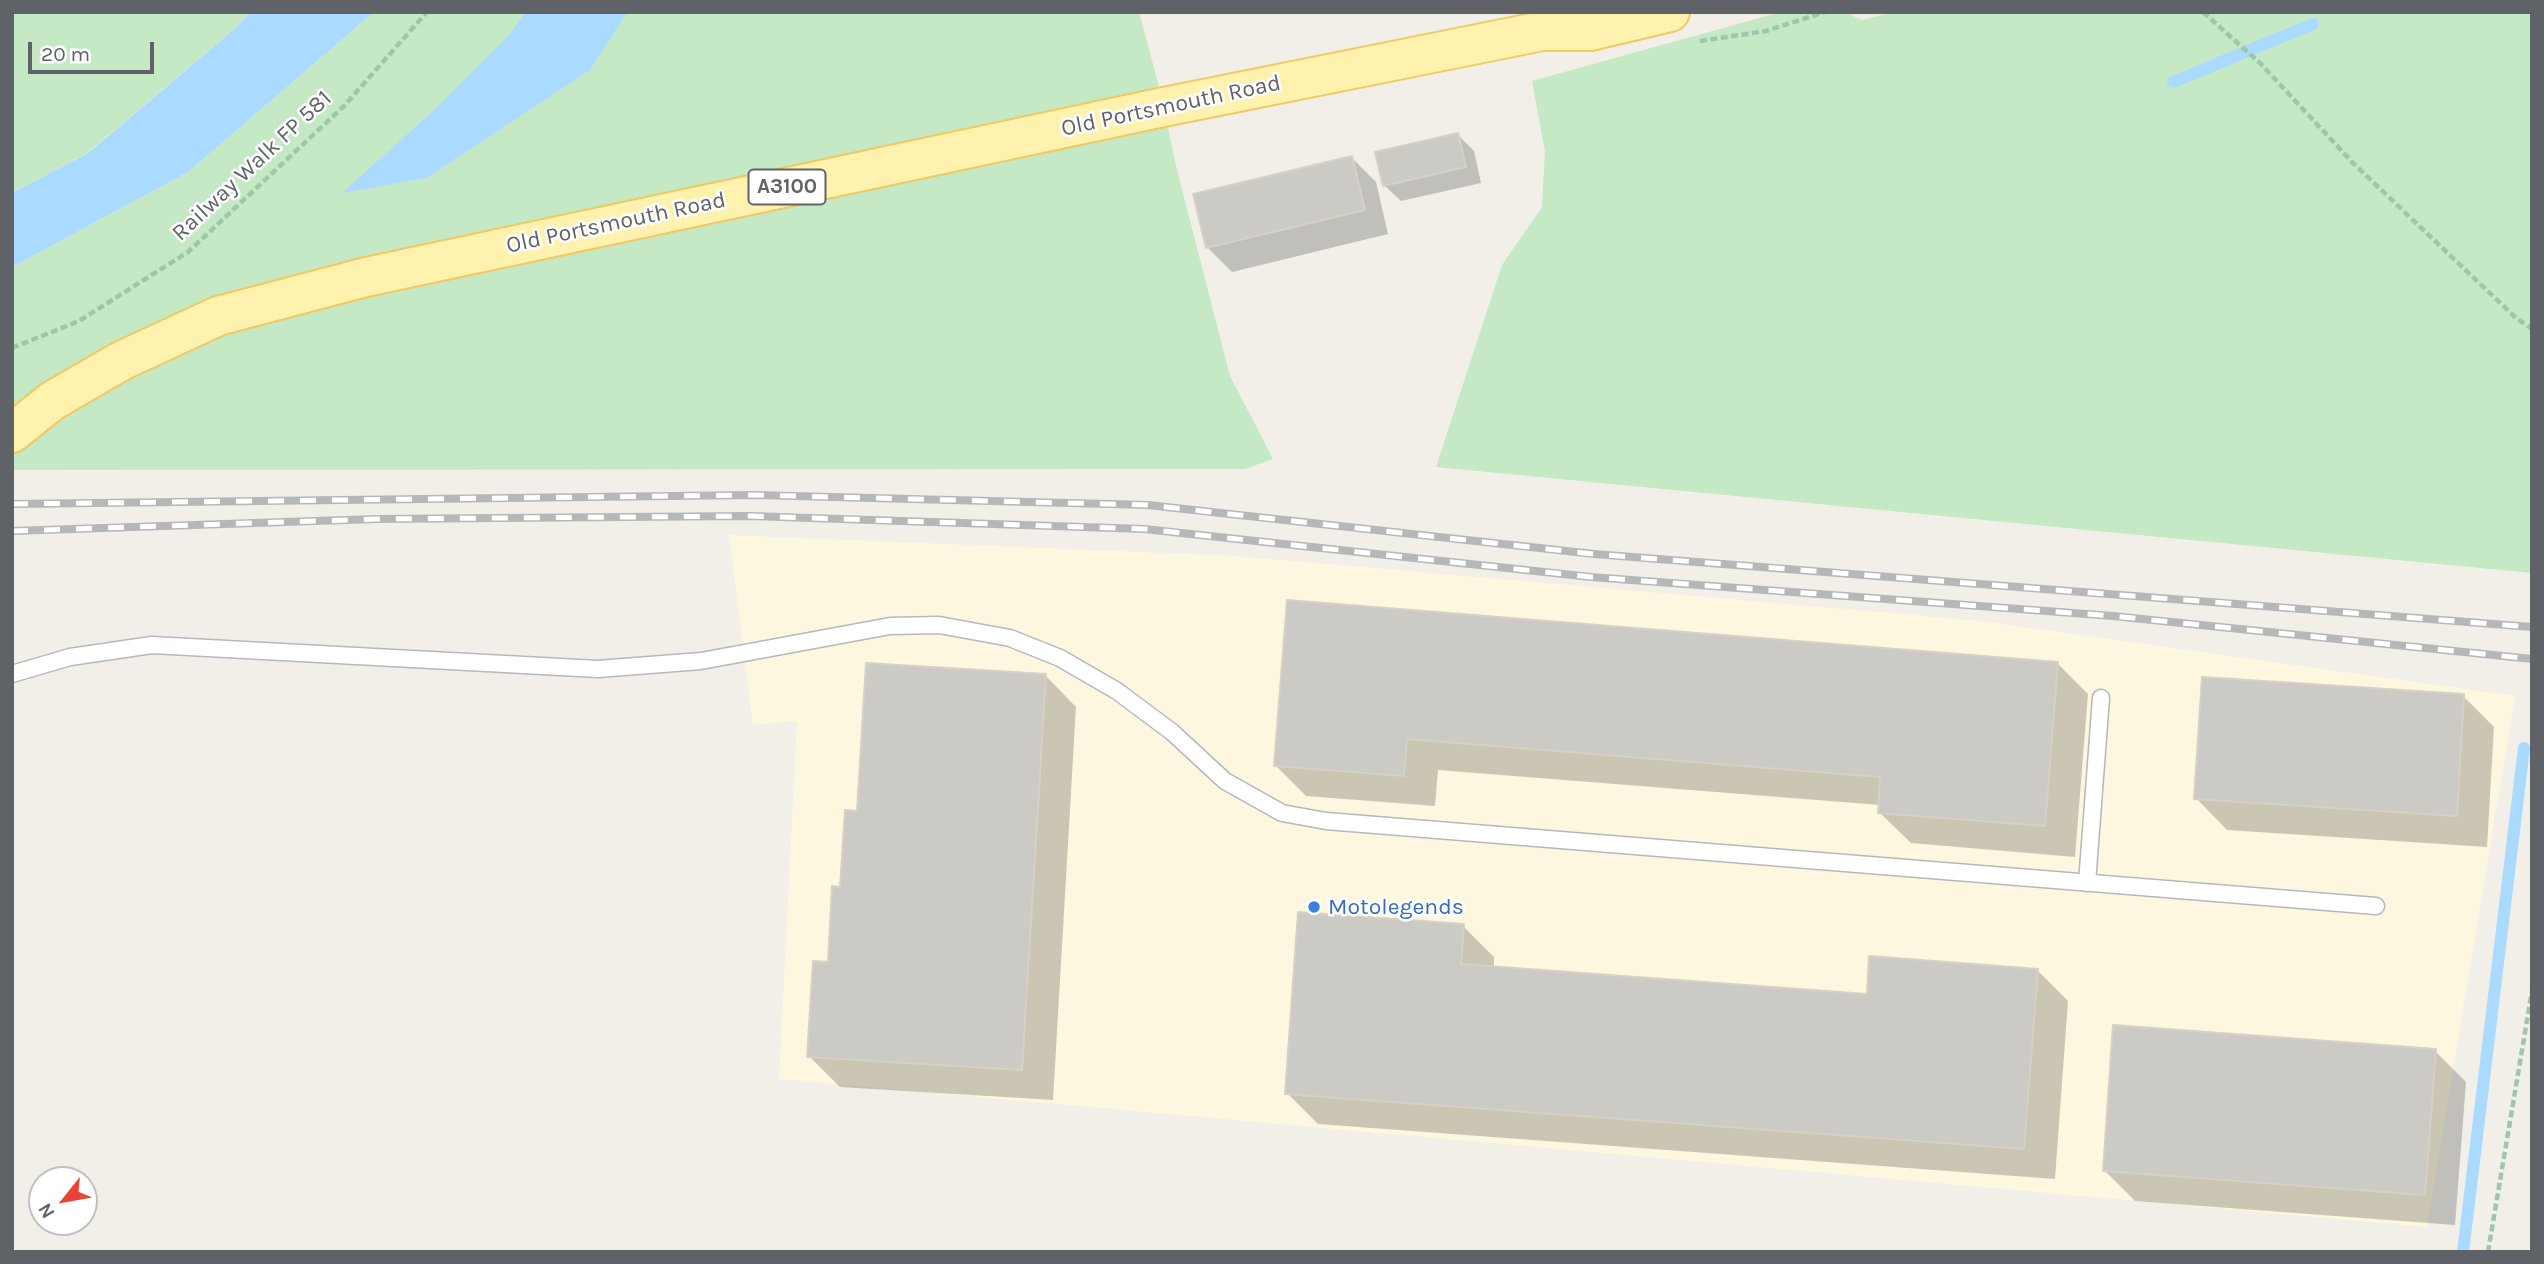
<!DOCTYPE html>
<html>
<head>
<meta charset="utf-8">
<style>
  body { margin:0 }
  #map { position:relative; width:2544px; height:1264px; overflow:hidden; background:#f1efe8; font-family:Karla,sans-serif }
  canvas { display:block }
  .frame { position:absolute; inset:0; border:14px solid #5f6368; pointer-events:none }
  .north { position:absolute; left:28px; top:1166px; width:70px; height:70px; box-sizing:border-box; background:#fff; border:2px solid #bfc1c3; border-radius:50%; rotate:239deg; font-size:19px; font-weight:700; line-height:28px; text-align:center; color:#5f6368 }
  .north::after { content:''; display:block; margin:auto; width:24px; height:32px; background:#ea4335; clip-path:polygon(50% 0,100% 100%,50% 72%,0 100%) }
  .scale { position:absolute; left:28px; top:42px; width:126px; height:32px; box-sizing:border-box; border:4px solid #5f6368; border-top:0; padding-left:9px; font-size:21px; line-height:24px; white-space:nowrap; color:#5f6368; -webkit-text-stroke:5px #fff; paint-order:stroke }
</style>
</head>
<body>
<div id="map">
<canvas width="2544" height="1264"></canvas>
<div class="frame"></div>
<div class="north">N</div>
<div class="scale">20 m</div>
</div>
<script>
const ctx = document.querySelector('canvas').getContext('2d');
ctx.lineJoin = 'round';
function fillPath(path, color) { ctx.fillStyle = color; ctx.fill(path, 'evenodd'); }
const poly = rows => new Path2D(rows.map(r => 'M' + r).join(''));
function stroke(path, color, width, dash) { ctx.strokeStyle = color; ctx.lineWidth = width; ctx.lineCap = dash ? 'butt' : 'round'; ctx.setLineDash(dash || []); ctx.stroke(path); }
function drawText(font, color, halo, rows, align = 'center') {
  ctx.font = font + ' Karla,sans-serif'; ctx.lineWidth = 5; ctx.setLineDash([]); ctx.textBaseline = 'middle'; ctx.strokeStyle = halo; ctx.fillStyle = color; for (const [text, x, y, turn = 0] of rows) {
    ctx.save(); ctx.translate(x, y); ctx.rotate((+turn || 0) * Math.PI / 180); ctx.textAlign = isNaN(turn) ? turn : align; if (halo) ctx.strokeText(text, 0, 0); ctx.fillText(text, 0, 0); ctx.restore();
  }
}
const commercial = poly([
  [729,535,1236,556,1981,621,2515,696,2427,1227,779,1079,797,721,753,725]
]);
const green = poly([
  [12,12,251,12,230,33,87,153,12,193],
  [374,12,526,12,509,35,436,108,344,192,427,178,590,70,628,12,1139,12,1158,83,1177,170,1230,376,1273,459,1245,469,12,470,12,267,188,172],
  [1781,12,1844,12,1862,20,1893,12,2532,12,2532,573,1436,467,1502,265,1542,207,1545,151,1532,81]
]);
const water = poly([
  [251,12,374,12,188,172,12,267,12,193,88,153,230,33],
  [526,12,628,12,590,70,427,178,342,193,436,108,509,35]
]);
const shadow = poly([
  [1458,135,1474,151,1481,183,1401,201,1384,185],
  [1352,158,1376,182,1388,234,1232,272,1207,247],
  [1288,602,2057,663,2088,694,2075,857,1911,843,1879,812,1880,805,1438,770,1435,806,1306,796,1275,765],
  [1045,675,1076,707,1053,1100,840,1087,809,1056,859,813],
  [2463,696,2494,727,2487,847,2227,830,2196,798],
  [1463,926,1494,957,1494,968,1868,996,2037,970,2068,1001,2055,1179,1318,1124,1287,1093],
  [2435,1051,2466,1082,2455,1225,2135,1201,2104,1170]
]);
const stream = poly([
  [2173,82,2313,24],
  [2463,1252,2524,748]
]);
const building = poly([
  [1458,133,1466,167,1383,186,1375,152,1458,133],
  [1352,156,1365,210,1206,248,1193,194,1352,156],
  [1287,600,2058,662,2045,826,1878,813,1880,777,1407,739,1404,776,1274,766,1287,600],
  [866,663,1046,674,1022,1070,807,1057,813,961,828,962,832,886,840,887,845,810,857,811,866,663],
  [2202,677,2464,694,2457,816,2194,799,2202,677],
  [1298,912,1464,924,1461,964,1867,994,1869,956,2038,969,2024,1149,1285,1094,1298,912],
  [2113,1025,2436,1049,2425,1195,2103,1171,2113,1025]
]);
const path = poly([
  [2203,12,2261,64,2353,163,2516,318,2532,329],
  [1700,41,1766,31,1825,12],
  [12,348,79,321,188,252,344,106,427,12],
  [2488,1252,2532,991]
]);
const service = poly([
  [12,674,70,657,152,645,598,669,701,661,890,626,939,625,1010,638,1060,658,1117,691,1172,732,1225,781,1282,813,1326,821,2376,906],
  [2087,883,2101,698]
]);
const primary = poly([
  [1542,31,1590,31,1670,12],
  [12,433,52,401,121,361,218,316,366,277,1154,109,1542,31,1573,12]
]);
const rail = poly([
  [12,504,754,495,1148,505,1594,554,2532,627],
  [12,531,376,519,750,516,1144,529,1591,577,2113,616,2532,659]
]);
const markers = [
  [1314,907,7,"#3f7fe0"]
];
const shields = [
  [787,187,77]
];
const shieldNames = [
  ["A3100",787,187]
];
const streetNames = [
  ["Old Portsmouth Road",1171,106,-12],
  ["Railway Walk FP 581",252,166,-43],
  ["Old Portsmouth Road",616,223,-12]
];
const shopNames = [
  ["Motolegends",1328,907]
];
fillPath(commercial, '#fef7e0');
fillPath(green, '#c5e8c5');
fillPath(water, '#aadaff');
fillPath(shadow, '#0003');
stroke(stream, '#aadaff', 12);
fillPath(building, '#cccac5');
stroke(building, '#d6d1c6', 2);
stroke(service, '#b5b8bc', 19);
stroke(primary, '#f2c960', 42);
stroke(path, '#9cc7a9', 4.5, [7, 3.5]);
stroke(service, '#fff', 16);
stroke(primary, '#fff2af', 38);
stroke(rail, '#b6b7b8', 8);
stroke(rail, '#fff', 5, [16]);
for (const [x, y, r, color] of markers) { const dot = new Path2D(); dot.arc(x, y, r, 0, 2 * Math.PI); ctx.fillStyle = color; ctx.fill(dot); stroke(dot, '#fff', 2.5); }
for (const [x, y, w] of shields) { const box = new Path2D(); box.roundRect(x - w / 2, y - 17.5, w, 35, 5); ctx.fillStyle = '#fff'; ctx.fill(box); stroke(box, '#5f6368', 2); }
drawText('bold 21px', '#5f6368', null, shieldNames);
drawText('23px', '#5f6368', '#fff', streetNames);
drawText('23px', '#366cbe', '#fff', shopNames, 'left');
</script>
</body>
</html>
